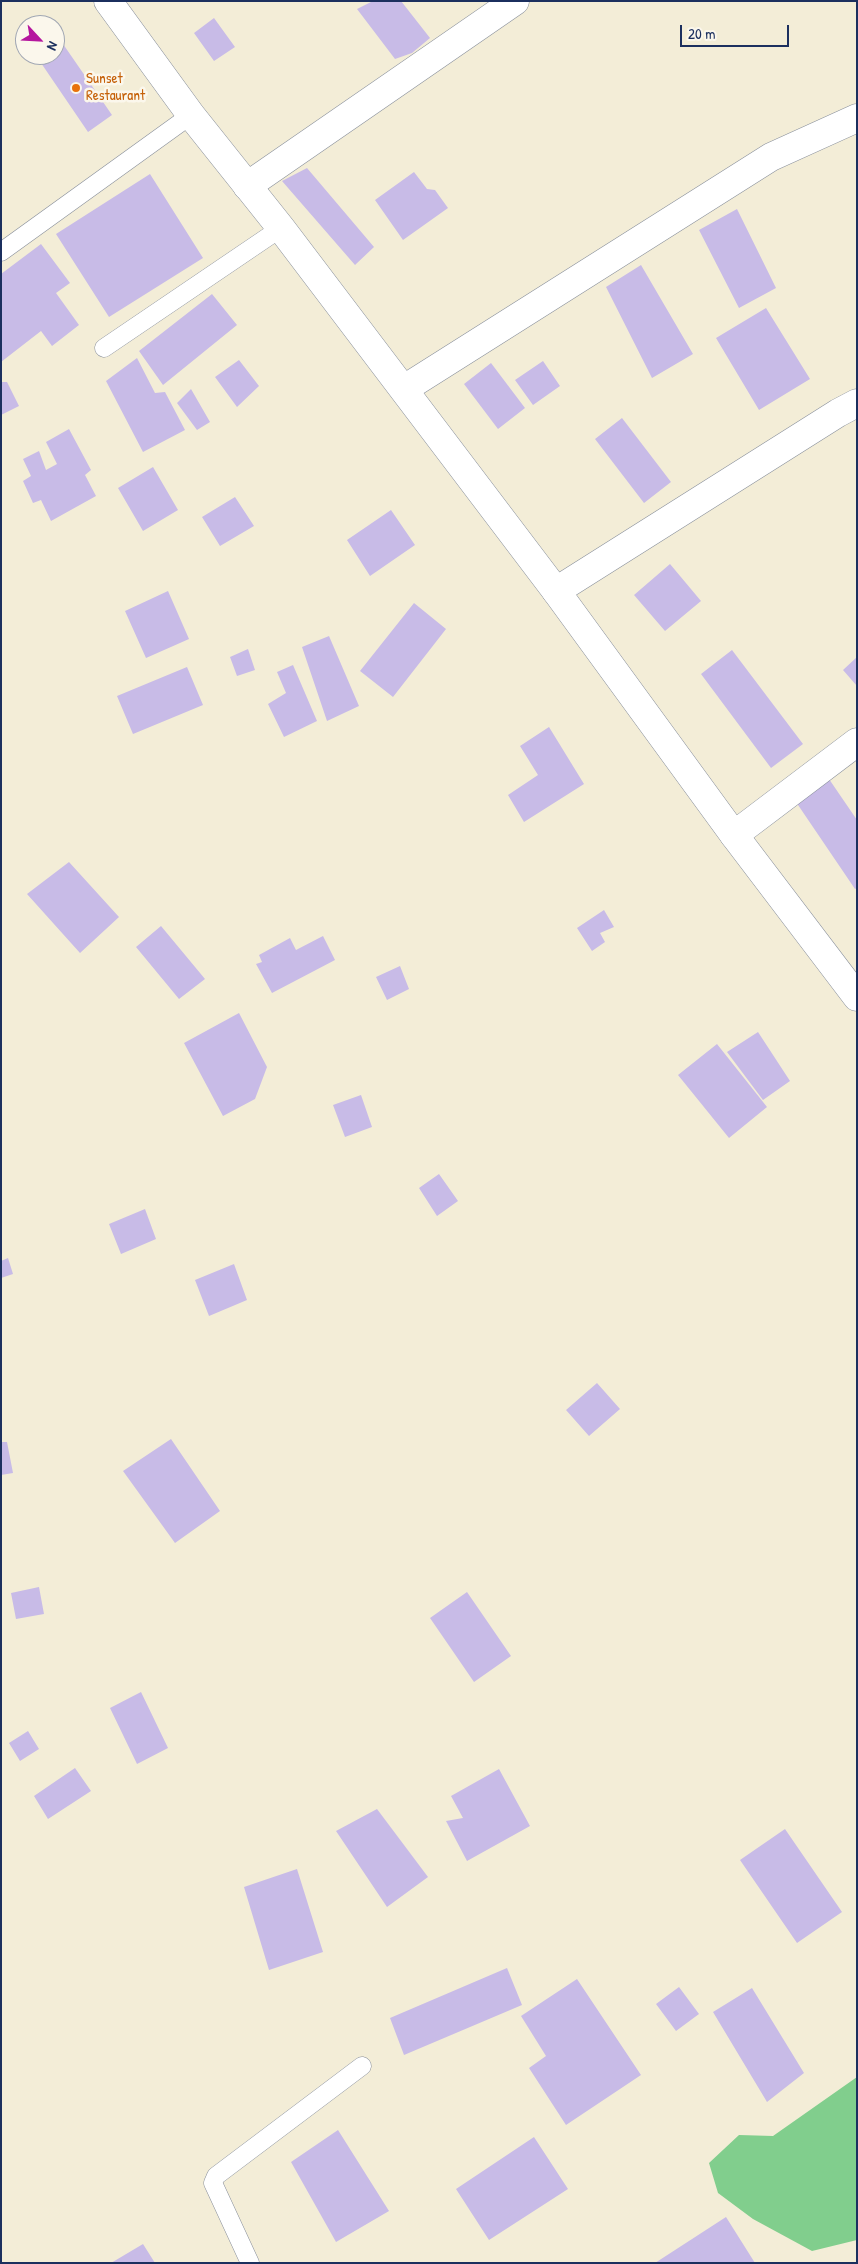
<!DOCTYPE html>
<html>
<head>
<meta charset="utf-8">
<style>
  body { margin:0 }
  #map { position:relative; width:858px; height:2264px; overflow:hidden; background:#f3edd7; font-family:"Patrick Hand",sans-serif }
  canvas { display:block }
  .frame { position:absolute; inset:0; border:2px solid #1b2f5e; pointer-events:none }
  .north { position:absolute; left:15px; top:15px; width:50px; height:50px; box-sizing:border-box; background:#fbf7ec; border:1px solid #a1a7b3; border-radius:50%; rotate:115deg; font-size:14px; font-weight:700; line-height:20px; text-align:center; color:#1b2f5e }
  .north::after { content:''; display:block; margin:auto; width:18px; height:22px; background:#b5179e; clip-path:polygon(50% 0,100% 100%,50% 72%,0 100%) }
  .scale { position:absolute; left:680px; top:25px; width:109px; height:22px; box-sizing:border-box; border:2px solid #1b2f5e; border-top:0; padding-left:6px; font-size:15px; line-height:18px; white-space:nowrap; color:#1b2f5e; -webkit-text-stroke:4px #fbf7ec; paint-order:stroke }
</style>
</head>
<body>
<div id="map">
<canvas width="858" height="2264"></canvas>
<div class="frame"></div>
<div class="north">N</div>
<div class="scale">20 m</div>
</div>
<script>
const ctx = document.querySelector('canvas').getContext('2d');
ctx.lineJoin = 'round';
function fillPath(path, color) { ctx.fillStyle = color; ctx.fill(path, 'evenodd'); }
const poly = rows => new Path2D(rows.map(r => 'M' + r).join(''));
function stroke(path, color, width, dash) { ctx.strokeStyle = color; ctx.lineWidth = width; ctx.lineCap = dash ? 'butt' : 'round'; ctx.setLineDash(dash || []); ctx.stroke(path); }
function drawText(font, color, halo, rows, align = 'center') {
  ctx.font = font + ' "Patrick Hand",sans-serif'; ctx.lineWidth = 5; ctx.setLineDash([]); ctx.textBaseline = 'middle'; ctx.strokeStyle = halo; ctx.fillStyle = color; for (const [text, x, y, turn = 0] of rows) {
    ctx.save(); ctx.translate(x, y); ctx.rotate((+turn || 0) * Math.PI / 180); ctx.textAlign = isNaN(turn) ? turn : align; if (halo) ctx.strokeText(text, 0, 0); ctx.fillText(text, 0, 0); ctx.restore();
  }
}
const green = poly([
  [857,2077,857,2240,812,2251,753,2219,718,2193,709,2163,739,2135,773,2136]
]);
const building = poly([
  [373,1,401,1,430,38,412,53,395,59,357,9],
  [214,18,235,47,214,61,194,33],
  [63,44,112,115,88,132,39,60,47,55,55,55,55,50],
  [307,168,374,247,355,265,282,181],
  [414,172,427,189,435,190,448,208,403,240,375,200],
  [150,174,203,258,109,317,56,234],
  [737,209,776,288,739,308,699,230],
  [41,244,70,283,56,293,79,325,52,346,41,331,1,362,1,274],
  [641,265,693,354,652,378,606,287],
  [212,294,237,325,163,385,139,351],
  [766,308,810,379,759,410,716,338],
  [137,358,155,393,165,392,185,430,143,452,106,381],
  [239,360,259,386,237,407,215,377],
  [543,361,560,386,533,405,515,380],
  [491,363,525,408,498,429,464,384],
  [1,382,7,382,19,406,1,415],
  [191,389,210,422,197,430,177,403],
  [622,418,671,482,644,503,595,439],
  [69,429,91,470,85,475,96,496,51,521,41,500,33,503,23,481,31,476,23,459,39,451,46,470,57,464,46,442],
  [153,467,178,510,143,531,118,488],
  [235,497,254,526,220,546,202,517],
  [391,510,415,545,370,576,347,540],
  [670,564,701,601,665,631,634,595],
  [168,591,189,639,146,658,125,611],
  [414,603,446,629,393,697,360,671],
  [329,636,359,706,327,721,302,647],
  [248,649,255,670,237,676,230,657],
  [732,650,803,744,771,768,701,674],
  [857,657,857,686,843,670],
  [293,665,317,721,284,737,268,704,286,693,277,672],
  [187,667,203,705,133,734,117,696],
  [549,727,584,784,524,822,508,795,538,775,520,746],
  [829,779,857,820,857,888,855,889,796,802],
  [69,862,119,917,80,953,27,894],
  [604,910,614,927,600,933,605,942,592,951,577,928],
  [161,926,205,979,179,999,136,947],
  [323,936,335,960,272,993,256,964,262,962,259,955,290,938,296,950],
  [400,966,409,989,387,1000,376,977],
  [239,1013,267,1067,255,1099,223,1116,184,1043],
  [758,1032,790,1081,763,1100,727,1052],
  [717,1044,767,1107,729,1138,678,1075],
  [361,1095,372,1127,345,1137,333,1105],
  [439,1174,458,1201,437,1216,419,1188],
  [145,1209,156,1239,121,1254,109,1224],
  [8,1258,13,1274,1,1278,1,1261],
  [234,1264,247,1300,209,1316,195,1280],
  [597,1383,620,1409,589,1436,566,1410],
  [171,1439,220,1511,175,1543,123,1471],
  [1,1442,7,1442,13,1473,1,1475],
  [39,1587,44,1614,16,1619,11,1593],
  [467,1592,511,1656,474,1682,430,1618],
  [141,1692,168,1748,137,1764,110,1708],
  [28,1731,39,1749,20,1761,9,1743],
  [75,1768,91,1791,48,1819,34,1796],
  [499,1769,530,1826,467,1861,446,1821,463,1818,451,1796],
  [377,1809,428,1877,387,1907,336,1831],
  [785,1829,842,1912,797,1943,740,1860],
  [297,1869,323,1952,269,1970,244,1887],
  [507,1968,522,2005,404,2055,390,2018],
  [577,1979,641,2075,566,2125,529,2068,546,2056,521,2016],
  [679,1987,699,2014,676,2031,656,2004],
  [752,1988,804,2073,767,2102,713,2012],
  [338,2130,389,2211,336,2242,291,2162],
  [534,2137,568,2189,489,2240,456,2189],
  [726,2217,755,2263,655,2263],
  [143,2244,155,2263,111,2263]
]);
const service = poly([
  [1,252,191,115],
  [104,348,281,228],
  [250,2263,213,2183,216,2176,362,2066]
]);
const minor = poly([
  [247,186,515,1],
  [404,389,771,157,857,118],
  [556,591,838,413,857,403],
  [734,835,857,742]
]);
const trunk = poly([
  [108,1,191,115,281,228,556,591,734,835,857,997]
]);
const markers = [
  [76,88,5,"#e8710a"]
];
const foodNames = [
  ["Sunset",86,79],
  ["Restaurant",86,96]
];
fillPath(green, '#81ce8d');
fillPath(building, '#c8bbe7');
stroke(service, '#878e9a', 19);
stroke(minor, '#878e9a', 29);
stroke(trunk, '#878e9a', 29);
stroke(service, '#fff', 18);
stroke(minor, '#fff', 28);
stroke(trunk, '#fff', 28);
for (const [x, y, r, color] of markers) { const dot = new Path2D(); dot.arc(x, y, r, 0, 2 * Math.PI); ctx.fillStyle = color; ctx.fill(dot); stroke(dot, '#fbf7ec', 2); }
drawText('15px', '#c56008', '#fbf7ec', foodNames, 'left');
</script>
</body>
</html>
